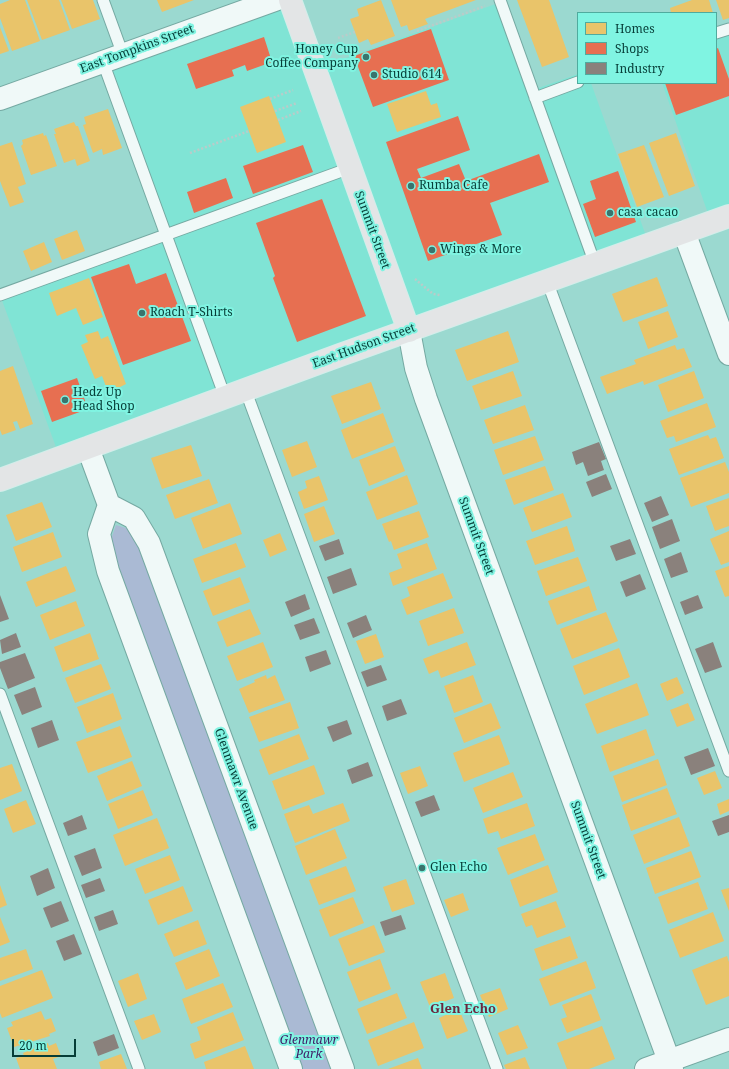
<!DOCTYPE html>
<html>
<head>
<meta charset="utf-8">
<style>
  body { margin:0 }
  #map { position:relative; width:729px; height:1069px; overflow:hidden; background:#9bd9d0; font-family:"Noto Serif",serif }
  canvas { display:block }
  .legend { position:absolute; left:577px; top:12px; width:140px; height:72px; box-sizing:border-box; background:#80f4e2; border:1px solid #4fab9e; margin:0; padding:5px 7px; list-style:none; font-size:12px; color:#063d37 }
  .legend li { display:flex; align-items:center; gap:8px; height:20px }
  .legend b { width:20px; border:1px solid #4fab9e }
  .scale { position:absolute; left:12px; top:1039px; width:64px; height:18px; box-sizing:border-box; border:2px solid #063d37; border-top:0; padding-left:5px; font-size:12px; line-height:14px; white-space:nowrap; color:#063d37; -webkit-text-stroke:3px #80f4e2; paint-order:stroke }
</style>
</head>
<body>
<div id="map">
<canvas width="729" height="1069"></canvas>
<ul class="legend">
<li><b style="height:11px;background:#e9c46a"></b>Homes</li>
<li><b style="height:11px;background:#e76f51"></b>Shops</li>
<li><b style="height:11px;background:#8a817c"></b>Industry</li>
</ul>
<div class="scale">20 m</div>
</div>
<script>
const ctx = document.querySelector('canvas').getContext('2d');
ctx.lineJoin = 'round';
function fillPath(path, color) { ctx.fillStyle = color; ctx.fill(path, 'evenodd'); }
const poly = rows => new Path2D(rows.map(r => 'M' + r).join(''));
function stroke(path, color, width, dash) { ctx.strokeStyle = color; ctx.lineWidth = width; ctx.lineCap = dash ? 'butt' : 'round'; ctx.setLineDash(dash || []); ctx.stroke(path); }
function drawText(font, color, halo, rows, align = 'center') {
  ctx.font = font + ' "Noto Serif",serif'; ctx.lineWidth = 4; ctx.setLineDash([]); ctx.textBaseline = 'middle'; ctx.strokeStyle = halo; ctx.fillStyle = color; for (const [text, x, y, turn = 0] of rows) {
    ctx.save(); ctx.translate(x, y); ctx.rotate((+turn || 0) * Math.PI / 180); ctx.textAlign = isNaN(turn) ? turn : align; if (halo) ctx.strokeText(text, 0, 0); ctx.fillText(text, 0, 0); ctx.restore();
  }
}
const built = poly([
  [290,0,315,69,501,2,533,90,578,74,578,83,591,83,650,247,60,458,0,295,166,235,103,62],
  [729,29,729,216,711,222,662,83,716,83,716,33]
]);
const green = poly([
  [116,525,126,528,138,541,333,1069,301,1069,111,552,110,542]
]);
const homes = poly([
  [10,0,25,0,40,41,12,51,0,18,0,4],
  [27,0,59,0,70,30,42,40],
  [61,0,93,0,100,19,72,29],
  [157,0,194,0,162,12],
  [381,0,395,36,371,45,368,39,359,43,350,19,359,16,357,9],
  [391,0,476,0,425,19,428,24,409,31,407,25,401,27],
  [517,0,549,0,569,57,542,67],
  [692,0,709,0,713,13,671,13,670,8],
  [716,0,729,0,729,18,723,20],
  [0,27,9,51,0,54],
  [426,91,431,105,437,103,441,117,397,132,387,104],
  [269,96,286,142,257,153,240,107],
  [108,109,122,148,103,155,102,149,93,153,83,125,86,124,84,117],
  [74,122,76,126,78,126,90,161,77,166,75,159,64,163,54,134,56,134,54,129],
  [43,133,44,136,46,135,57,166,31,175,21,146,23,144,22,140],
  [676,133,695,186,669,196,649,143],
  [12,142,26,184,18,187,24,202,10,207,0,181,0,146],
  [644,145,664,197,637,207,618,154],
  [77,230,85,251,62,260,54,239],
  [44,242,52,262,31,271,23,251],
  [657,277,668,306,623,322,612,294],
  [89,278,103,317,83,325,76,308,57,316,49,293],
  [668,311,678,337,648,349,638,322],
  [98,331,101,339,108,336,126,384,118,388,120,393,110,397,102,376,95,379,81,345,88,342,85,335],
  [508,331,519,362,467,381,455,350],
  [675,345,677,350,684,348,692,367,644,385,643,381,607,394,600,377,636,364,634,360],
  [13,366,33,424,20,429,17,421,13,422,16,430,2,435,0,430,0,371],
  [513,371,522,396,481,410,472,386],
  [694,371,704,398,668,412,658,385],
  [371,382,381,409,342,424,331,396],
  [707,403,716,427,676,442,674,436,667,438,660,421],
  [525,405,534,430,493,444,484,420],
  [383,413,394,442,352,459,341,430],
  [708,435,710,439,716,437,724,458,679,475,669,449],
  [535,436,544,460,503,475,494,450],
  [307,441,317,467,292,477,282,450],
  [191,445,202,476,162,489,151,458],
  [395,446,405,471,369,486,359,460],
  [725,462,729,472,729,493,691,507,680,478],
  [545,466,554,490,514,505,505,480],
  [407,475,418,504,377,520,366,492],
  [319,476,328,500,304,509,298,492,307,488,305,481],
  [209,479,218,503,175,519,166,495],
  [563,493,572,517,532,532,523,508],
  [729,498,729,526,715,531,706,506],
  [42,502,52,527,16,541,6,515],
  [230,503,242,534,203,549,191,518],
  [324,506,335,534,314,542,304,514],
  [419,511,429,537,394,550,391,541,389,542,382,524],
  [567,526,575,551,535,565,526,541],
  [729,531,729,562,721,565,710,539],
  [53,532,62,557,22,572,13,547],
  [280,533,287,550,270,557,263,540],
  [236,543,246,567,202,583,193,559],
  [427,543,437,569,393,586,389,573,402,568,397,554],
  [578,557,587,581,546,596,537,571],
  [66,566,76,591,36,607,26,582],
  [729,566,729,596,725,597,715,571],
  [443,573,453,598,407,615,401,600,410,596,407,587],
  [240,577,250,602,213,616,203,591],
  [589,586,597,610,557,625,548,601],
  [76,601,85,626,50,640,40,615],
  [454,608,464,633,428,646,419,621],
  [250,609,261,634,227,647,217,622],
  [606,612,618,641,572,659,560,629],
  [90,633,99,659,63,672,54,647],
  [376,634,384,657,365,664,356,641],
  [263,642,273,667,237,681,227,656],
  [467,642,476,665,441,678,438,670,429,674,423,659],
  [619,648,630,677,584,695,573,666],
  [101,664,111,689,75,703,65,678],
  [266,675,267,679,275,675,285,700,249,713,239,689,255,682,254,680],
  [473,675,483,702,454,713,444,686],
  [677,677,684,693,667,701,660,684],
  [637,683,649,715,597,734,585,704],
  [113,693,122,719,87,733,77,707],
  [290,702,299,728,259,742,249,717],
  [491,703,501,728,464,743,454,718],
  [688,703,695,720,677,727,670,710],
  [120,726,132,757,88,773,76,742],
  [646,729,655,755,610,772,601,746],
  [299,734,309,759,269,775,259,750],
  [499,735,510,764,464,782,453,753],
  [658,759,667,785,622,802,613,776],
  [132,761,142,786,107,801,97,776],
  [12,764,22,791,0,800,0,768],
  [314,765,325,794,283,810,272,781],
  [420,766,428,786,408,794,400,773],
  [715,771,722,788,704,795,697,778],
  [513,772,523,797,483,813,473,788],
  [667,788,677,814,631,831,622,805],
  [143,790,153,815,118,829,108,804],
  [729,799,729,811,720,815,717,804],
  [26,800,36,824,13,833,4,809],
  [343,803,350,821,295,843,284,814,309,805,313,814],
  [527,803,535,826,501,839,498,831,488,834,483,819],
  [679,817,690,846,644,864,633,835],
  [157,818,169,848,125,866,113,835],
  [335,829,347,858,306,875,295,846],
  [535,834,545,860,508,875,497,848],
  [691,851,701,877,655,894,646,868],
  [170,855,180,880,145,894,135,869],
  [548,865,558,892,520,907,510,880],
  [346,866,356,891,319,905,309,880],
  [406,879,415,904,392,912,383,887],
  [698,882,708,909,668,924,658,897],
  [0,885,7,905,0,908],
  [183,886,193,911,158,925,148,900],
  [729,888,729,911,721,890],
  [463,893,469,910,451,917,444,900],
  [353,897,364,923,330,937,319,910],
  [556,901,566,927,537,938,532,925,526,927,521,914],
  [713,912,724,941,680,958,669,930],
  [0,917,10,942,0,946],
  [198,920,207,944,174,957,164,934],
  [374,925,385,952,349,966,338,939],
  [570,936,578,958,542,971,534,949],
  [26,949,33,969,0,981,0,958],
  [209,949,220,976,186,990,175,963],
  [727,956,729,962,729,996,706,1005,692,970],
  [380,959,391,989,359,1002,347,972],
  [586,961,596,988,550,1006,539,979],
  [42,970,53,998,2,1018,0,1013,0,986],
  [138,973,147,999,128,1007,118,981],
  [445,973,454,998,430,1007,420,982],
  [223,983,233,1007,191,1024,182,999],
  [500,988,508,1009,489,1017,480,995],
  [397,993,407,1018,367,1034,357,1009],
  [591,994,601,1020,567,1033,561,1019,567,1017,562,1005],
  [459,1009,468,1031,447,1039,439,1018],
  [41,1011,45,1020,51,1018,56,1031,49,1034,50,1036,14,1047,7,1028,13,1026,11,1022],
  [233,1012,244,1040,195,1059,190,1044,201,1040,197,1027],
  [154,1014,161,1032,142,1040,134,1021],
  [414,1022,424,1048,378,1066,368,1040],
  [518,1025,528,1048,507,1055,498,1033],
  [602,1026,615,1059,589,1069,567,1069,557,1043],
  [48,1043,49,1046,56,1043,61,1056,53,1059,57,1069,20,1069,16,1058,24,1056,23,1053],
  [245,1046,254,1069,206,1069,204,1062],
  [121,1054,127,1069,101,1069,99,1062],
  [525,1057,530,1069,506,1069,504,1065],
  [418,1058,422,1069,388,1069]
]);
const shops = poly([
  [431,29,449,80,373,107,354,56],
  [264,37,272,62,247,71,245,65,232,70,234,76,196,89,187,64],
  [718,48,729,79,729,96,676,115,665,83,716,83,716,49],
  [458,116,470,150,417,169,421,178,459,164,466,181,539,154,549,182,490,203,502,235,428,261,386,142],
  [303,145,313,172,253,194,243,166],
  [618,171,636,222,595,237,583,204,596,199,590,181],
  [226,178,233,198,194,213,187,192],
  [322,199,366,316,297,342,273,278,275,276,256,223],
  [129,264,136,284,166,273,191,341,123,365,91,277],
  [77,378,88,409,52,422,41,391]
]);
const industry = poly([
  [599,442,606,459,601,461,604,470,588,476,583,462,576,465,572,452],
  [606,474,612,489,592,497,586,482],
  [661,496,669,515,652,522,644,503],
  [672,519,680,541,660,549,652,527],
  [339,539,344,554,325,561,319,546],
  [630,539,636,554,616,561,610,546],
  [681,552,688,572,671,578,664,559],
  [351,568,357,585,333,594,327,577],
  [640,574,646,589,626,597,620,582],
  [305,594,310,609,291,617,285,602],
  [0,595,9,619,0,622],
  [698,595,703,608,685,615,680,602],
  [366,615,372,630,353,638,347,623],
  [314,618,320,633,300,640,294,625],
  [16,633,21,647,2,654,0,640],
  [713,642,722,667,705,673,695,649],
  [326,650,331,664,310,672,305,657],
  [25,653,35,678,8,689,0,668,0,662],
  [381,665,387,680,367,687,361,672],
  [35,687,42,707,22,715,14,695],
  [401,699,407,714,387,721,382,706],
  [52,720,59,740,38,748,31,728],
  [347,720,352,734,333,742,327,727],
  [708,748,715,766,691,775,684,757],
  [368,762,373,776,352,784,347,770],
  [434,795,440,810,421,817,415,802],
  [82,815,87,829,68,836,63,823],
  [729,815,729,832,718,836,712,821],
  [95,848,102,868,82,876,74,856],
  [48,868,55,888,37,896,30,876],
  [100,878,105,891,86,898,81,885],
  [61,901,69,921,51,928,43,908],
  [113,910,118,924,99,931,94,917],
  [401,915,406,929,385,936,380,922],
  [74,934,82,954,64,961,56,941],
  [114,1034,119,1048,98,1056,93,1042]
]);
const path = poly([
  [417,31,485,6],
  [338,38,355,32],
  [270,99,293,90],
  [275,111,297,103],
  [278,120,301,111],
  [190,153,249,131],
  [415,279,433,294,440,295]
]);
const service = poly([
  [103,0,123,55],
  [500,0,595,264],
  [716,33,729,29],
  [103,62,225,397],
  [535,98,578,82],
  [547,281,729,771],
  [0,295,350,168],
  [245,389,497,1069],
  [0,694,139,1069]
]);
const minor = poly([
  [0,99,275,0],
  [684,232,729,354],
  [409,331,416,368,426,399,672,1069],
  [88,448,109,505,134,518,149,543,343,1069],
  [109,505,99,534,108,571,291,1069],
  [646,1069,729,1039]
]);
const primary = poly([
  [290,0,409,331],
  [0,480,340,355,729,216]
]);
const markers = [
  [366,57,4,"#3a746d"],
  [374,75,4,"#3a746d"],
  [411,186,4,"#3a746d"],
  [610,213,4,"#3a746d"],
  [432,250,4,"#3a746d"],
  [142,313,4,"#3a746d"],
  [65,400,4,"#3a746d"],
  [422,868,4,"#3a746d"]
];
const streetNames = [
  ["East Tompkins Street",137,49,-20],
  ["Summit Street",372,230,70],
  ["East Hudson Street",364,346,-20],
  ["Summit Street",476,536,70],
  ["Glenmawr Avenue",236,779,70],
  ["Summit Street",588,840,70]
];
const poiNames = [
  ["Honey Cup",358,50,"right"],
  ["Coffee Company",358,64,"right"],
  ["Studio 614",382,75],
  ["Rumba Cafe",419,186],
  ["casa cacao",618,213],
  ["Wings & More",440,250],
  ["Roach T-Shirts",150,313],
  ["Hedz Up",73,393],
  ["Head Shop",73,407],
  ["Glen Echo",430,868]
];
const parkNames = [
  ["Glenmawr",309,1041],
  ["Park",309,1055]
];
const neighbourhoodNames = [
  ["Glen Echo",463,1009]
];
fillPath(built, '#80e4d5');
fillPath(green, '#aabad4');
fillPath(homes, '#e9c46a');
fillPath(shops, '#e76f51');
fillPath(industry, '#8a817c');
stroke(service, '#75a9a2', 13);
stroke(minor, '#75a9a2', 24);
stroke(primary, '#d2eeea', 24);
stroke(path, '#b9ccc9', 2.5, [2, 2]);
stroke(service, '#f0f9f8', 11);
stroke(minor, '#f0f9f8', 22);
stroke(primary, '#e3e5e6', 22);
for (const [x, y, r, color] of markers) { const dot = new Path2D(); dot.arc(x, y, r, 0, 2 * Math.PI); ctx.fillStyle = color; ctx.fill(dot); stroke(dot, '#80f4e2', 1.5); }
drawText('12px', '#063d37', '#80f4e2', streetNames);
drawText('12px', '#063d37', '#80f4e2', poiNames, 'left');
drawText('italic 12px', '#3e1864', '#80f4e2', parkNames);
drawText('bold 13px', '#6c273e', '#80f4e2', neighbourhoodNames);
</script>
</body>
</html>
